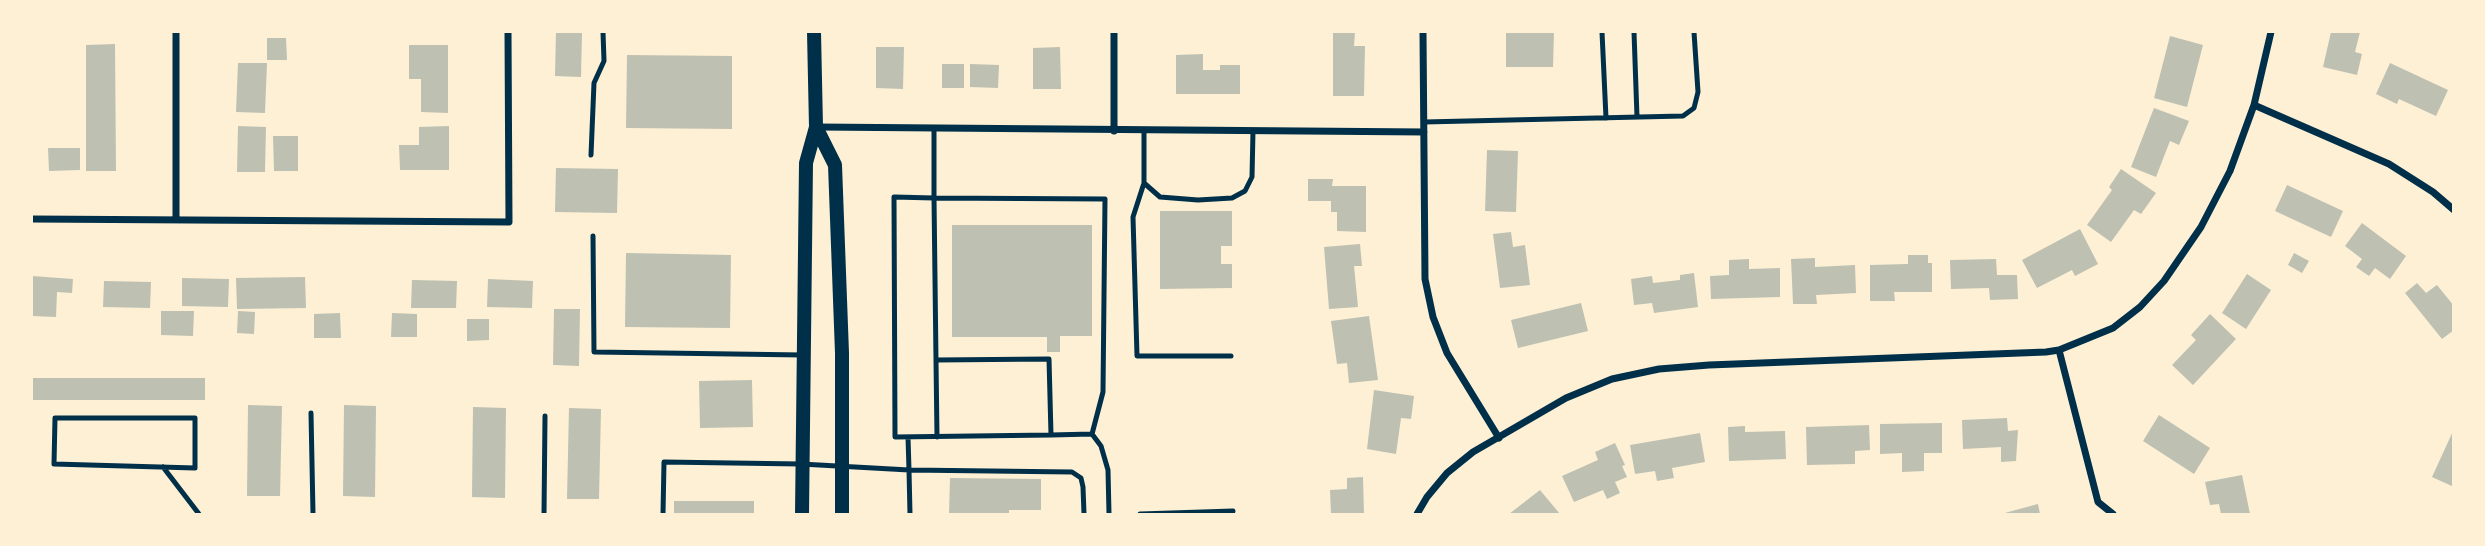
<!DOCTYPE html>
<html>
<head>
<meta charset="utf-8">
<style>
  body { margin:0 }
  #map { position:relative; width:2485px; height:546px; overflow:hidden; background:#fdf0d5; font-family:"Titillium Web",sans-serif }
  canvas { display:block }
  .frame { position:absolute; inset:0; border:33px solid #fdf0d5; pointer-events:none }
</style>
</head>
<body>
<div id="map">
<canvas width="2485" height="546"></canvas>
<div class="frame"></div>
</div>
<script>
const ctx = document.querySelector('canvas').getContext('2d');
ctx.lineJoin = 'round';
function fillPath(path, color) { ctx.fillStyle = color; ctx.fill(path, 'evenodd'); }
const poly = rows => new Path2D(rows.map(r => 'M' + r).join(''));
function stroke(path, color, width, dash) { ctx.strokeStyle = color; ctx.lineWidth = width; ctx.lineCap = dash ? 'butt' : 'round'; ctx.setLineDash(dash || []); ctx.stroke(path); }
const building = poly([
  [556,32,582,32,581,77,555,76],
  [1333,32,1355,32,1354,46,1365,46,1364,96,1333,96],
  [1506,32,1554,32,1553,67,1506,67],
  [2331,32,2360,32,2355,52,2362,54,2357,75,2323,67],
  [2170,36,2203,45,2187,107,2154,98],
  [267,38,286,38,287,60,267,60],
  [115,44,116,171,86,171,86,45],
  [409,45,448,45,448,113,421,112,421,79,409,79],
  [876,47,904,47,903,89,876,88],
  [1060,47,1061,89,1033,89,1033,48],
  [1203,54,1203,70,1220,70,1220,65,1240,65,1240,94,1176,94,1176,55],
  [627,55,732,56,732,129,626,128],
  [238,63,267,63,265,113,236,112],
  [2390,63,2448,90,2436,116,2399,99,2397,104,2376,94],
  [942,64,964,64,964,88,942,88],
  [970,64,999,65,998,88,970,87],
  [2154,108,2189,121,2179,145,2170,141,2156,177,2131,167],
  [238,126,266,127,265,172,237,172],
  [449,126,449,170,400,170,399,145,419,145,419,127],
  [273,136,298,136,298,171,274,171],
  [48,148,80,148,80,170,49,171],
  [1487,150,1518,151,1516,212,1485,211],
  [556,168,618,169,617,213,555,212],
  [2121,169,2156,193,2141,214,2134,210,2111,242,2087,225,2112,190,2109,187],
  [1308,179,1333,179,1332,186,1366,186,1366,232,1337,231,1337,212,1331,212,1331,201,1308,201],
  [2287,185,2343,211,2331,237,2275,211],
  [1160,211,1232,211,1232,246,1221,246,1221,264,1232,264,1232,288,1160,289],
  [2362,223,2406,256,2390,279,2375,268,2369,276,2356,267,2362,259,2345,246],
  [952,225,1092,225,1092,336,1060,336,1060,352,1047,352,1047,337,952,337],
  [2080,229,2098,264,2075,276,2072,270,2037,288,2022,260],
  [1511,232,1513,247,1525,245,1530,285,1500,288,1493,234],
  [1360,244,1362,266,1354,266,1358,307,1329,309,1324,247],
  [626,253,731,255,730,328,625,327],
  [2294,253,2309,261,2302,273,2288,265],
  [1908,255,1928,255,1928,263,1932,263,1932,292,1894,292,1895,301,1870,301,1870,265,1908,264],
  [1815,258,1815,267,1855,265,1856,293,1816,295,1817,304,1793,304,1791,259],
  [1749,259,1749,269,1780,268,1780,297,1711,299,1710,276,1729,275,1729,260],
  [1996,259,1997,275,2017,275,2018,299,1990,300,1989,288,1951,289,1950,260],
  [1694,273,1698,307,1654,313,1652,303,1634,305,1631,279,1652,276,1653,283,1680,280,1680,275],
  [2247,274,2271,290,2246,329,2222,313],
  [32,276,73,279,72,293,57,292,56,317,32,316],
  [305,277,306,308,237,309,236,278],
  [182,278,229,279,228,307,182,306],
  [488,279,533,281,532,308,487,307],
  [412,280,457,281,456,308,411,308],
  [104,281,151,282,150,308,103,307],
  [2417,283,2426,293,2437,285,2454,306,2454,330,2442,339,2405,293],
  [1581,303,1588,331,1518,348,1511,320],
  [554,309,580,309,579,366,553,365],
  [161,311,194,311,193,336,161,335],
  [238,311,255,312,254,334,237,333],
  [340,313,341,338,314,338,314,314],
  [392,313,417,314,417,337,391,337],
  [2210,314,2236,339,2193,385,2172,365,2196,340,2191,335],
  [1369,316,1378,380,1349,383,1347,363,1337,364,1331,321],
  [467,319,489,319,489,340,467,341],
  [32,378,205,378,205,400,32,400],
  [752,380,753,427,700,428,699,381],
  [1374,390,1414,396,1411,419,1401,418,1396,454,1367,449],
  [248,405,282,406,280,496,247,496],
  [344,405,376,406,375,497,343,496],
  [473,407,506,408,505,498,472,497],
  [569,408,601,409,599,499,567,499],
  [2159,415,2210,448,2194,474,2143,441],
  [2007,418,2008,431,2018,430,2016,461,2001,462,2001,447,1963,449,1962,420],
  [1942,423,1942,453,1924,453,1924,471,1902,472,1902,453,1880,454,1880,424],
  [1869,425,1870,450,1855,451,1855,464,1807,465,1806,427],
  [1745,426,1745,432,1785,431,1786,459,1729,461,1728,427],
  [2454,429,2454,487,2432,477],
  [1700,433,1705,462,1672,468,1674,478,1657,481,1655,471,1635,474,1630,445],
  [1615,443,1625,465,1622,466,1627,477,1615,482,1620,493,1607,499,1603,490,1574,502,1562,476,1598,460,1595,452],
  [2242,475,2250,514,2221,514,2219,504,2210,505,2205,482],
  [1363,477,1364,514,1331,514,1330,490,1347,489,1347,478],
  [950,478,1041,479,1041,510,1009,510,1009,514,949,514],
  [1540,490,1560,514,1509,514],
  [674,501,754,501,754,514,674,514],
  [2038,504,2040,514,2001,514]
]);
const service = poly([
  [1602,32,1606,118],
  [1634,32,1637,117],
  [1424,122,1683,116,1694,108,1698,92,1694,32],
  [934,129,934,198,936,360,1049,359,1051,435,895,437,894,197,934,198,1105,199,1103,392,1092,434,1051,435],
  [1144,131,1144,183,1133,217,1137,356,1231,356],
  [591,155,594,83,604,61,603,32],
  [1144,183,1160,197,1198,200,1232,198,1245,191,1252,177,1253,131],
  [593,236,594,352,803,355],
  [936,360,937,437],
  [311,413,313,514],
  [55,418,195,418,195,468,54,464,55,418],
  [1092,434,1101,446,1108,470,1109,514],
  [908,437,909,470,1072,472,1081,478,1083,487,1084,514],
  [163,467,199,514],
  [544,514,545,416],
  [663,514,664,462,801,464,909,470,910,514],
  [1140,514,1233,511]
]);
const minor = poly([
  [176,32,176,219],
  [1114,32,1114,131],
  [1423,32,1425,279,1433,317,1447,353,1499,438],
  [2254,105,2389,164,2433,192,2454,210],
  [817,127,1424,132],
  [32,219,509,222,508,32],
  [2059,350,2098,502,2113,514],
  [1417,514,1427,497,1447,473,1473,452,1566,398,1612,379,1659,369,1709,365,2046,352,2059,350,2113,328,2140,307,2164,281,2201,227,2230,171,2254,105,2271,32]
]);
const secondary = poly([
  [816,127,835,165,842,353,842,514],
  [802,514,806,163,816,127,814,32]
]);
fillPath(building, '#bec0b2');
stroke(service, '#003049', 5);
stroke(minor, '#003049', 7);
stroke(secondary, '#003049', 14);
</script>
</body>
</html>
